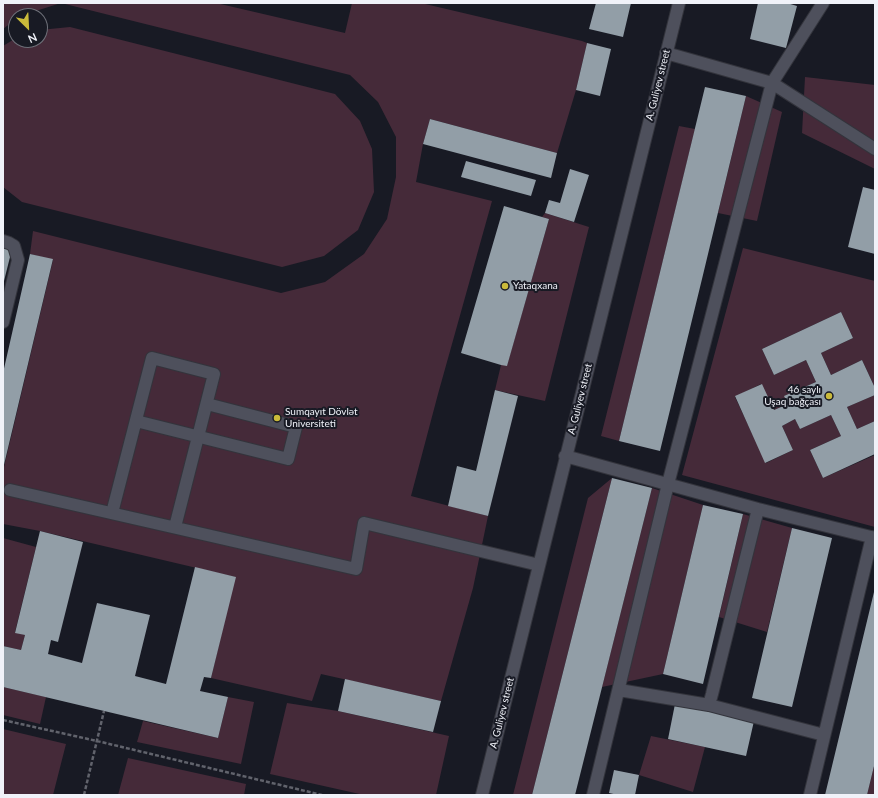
<!DOCTYPE html>
<html>
<head>
<meta charset="utf-8">
<style>
  body { margin:0 }
  #map { position:relative; width:878px; height:798px; overflow:hidden; background:#181a24; font-family:Lato,sans-serif }
  canvas { display:block }
  .frame { position:absolute; inset:0; border:4px solid #f0f2f9; pointer-events:none }
  .north { position:absolute; left:8px; top:8px; width:40px; height:40px; box-sizing:border-box; background:#181a24; border:1px solid #6e7079; border-radius:50%; rotate:156deg; font-size:11px; font-weight:700; line-height:16px; text-align:center; color:#f0f2f9 }
  .north::after { content:''; display:block; margin:auto; width:14px; height:18px; background:#caba3a; clip-path:polygon(50% 0,100% 100%,50% 72%,0 100%) }
</style>
</head>
<body>
<div id="map">
<canvas width="878" height="798"></canvas>
<div class="frame"></div>
<div class="north">N</div>
</div>
<script>
const ctx = document.querySelector('canvas').getContext('2d');
ctx.lineJoin = 'round';
function fillPath(path, color) { ctx.fillStyle = color; ctx.fill(path, 'evenodd'); }
const poly = rows => new Path2D(rows.map(r => 'M' + r).join(''));
function stroke(path, color, width, dash) { ctx.strokeStyle = color; ctx.lineWidth = width; ctx.lineCap = dash ? 'butt' : 'round'; ctx.setLineDash(dash || []); ctx.stroke(path); }
function drawText(font, color, halo, rows, align = 'center') {
  ctx.font = font + ' Lato,sans-serif'; ctx.lineWidth = 4; ctx.setLineDash([]); ctx.textBaseline = 'middle'; ctx.strokeStyle = halo; ctx.fillStyle = color; for (const [text, x, y, turn = 0] of rows) {
    ctx.save(); ctx.translate(x, y); ctx.rotate((+turn || 0) * Math.PI / 180); ctx.textAlign = isNaN(turn) ? turn : align; if (halo) ctx.strokeText(text, 0, 0); ctx.fillText(text, 0, 0); ctx.restore();
  }
}
const green = poly([
  [3,3,216,3,345,33,352,3,421,3,582,41,587,43,576,90,557,153,430,119,423,144,416,182,492,201,438,394,411,496,488,516,473,588,441,701,321,674,312,701,211,678,235,577,40,531,3,524,3,471,53,260,30,254,33,231,281,293,325,282,364,254,387,219,396,177,396,137,378,102,350,75,61,3,20,16,16,16,16,19,3,29],
  [70,27,335,94,360,121,372,149,374,192,358,230,324,256,282,267,22,202,3,187,3,46,16,38,16,40,40,40,40,30],
  [805,77,875,85,875,169,802,133],
  [746,96,782,112,757,221,718,213],
  [679,126,695,129,619,441,601,436],
  [545,213,589,227,545,401,495,390,501,365,507,365,549,219,542,217],
  [743,248,875,281,875,388,862,360,831,375,821,353,853,338,841,312,762,349,774,375,806,360,816,382,785,396,788,404,774,410,761,384,735,397,766,463,793,450,782,426,795,419,800,429,831,415,841,436,810,450,823,478,875,455,875,527,682,475],
  [875,395,875,421,857,429,847,407],
  [612,478,532,795,513,795,588,498],
  [652,488,703,505,663,674,602,687],
  [743,514,792,528,767,632,719,617],
  [3,538,36,547,15,632,25,635,21,650,3,646],
  [3,687,46,697,40,724,3,715],
  [228,697,254,702,241,764,137,742,143,721,218,738],
  [287,703,338,711,449,736,436,795,364,795,270,774],
  [3,729,66,744,53,795,3,795],
  [651,736,705,747,693,792,639,775],
  [128,758,246,784,244,795,118,795],
  [875,762,875,795,867,795]
]);
const building = poly([
  [596,3,631,3,623,37,589,29],
  [758,3,787,3,797,6,786,48,750,39],
  [587,43,611,49,600,96,576,90],
  [705,87,746,96,702,279,660,451,619,441],
  [430,119,557,153,551,178,423,144],
  [466,161,536,180,531,196,461,177],
  [570,169,589,175,574,222,545,213,549,200,560,203],
  [863,187,875,190,875,254,848,247],
  [504,206,549,219,507,366,501,365,461,353],
  [3,247,12,249,4,281,3,281],
  [30,254,53,259,3,469,3,373],
  [841,312,853,338,821,353,831,375,862,360,875,388,875,395,847,407,857,429,875,421,875,454,823,478,810,450,841,436,831,415,800,429,795,419,782,426,793,450,765,463,735,396,762,384,774,410,788,404,784,396,816,382,806,360,774,375,762,349],
  [495,390,518,396,488,516,448,506,457,466,476,471],
  [612,478,652,488,575,795,532,795],
  [703,505,743,514,703,684,663,674],
  [792,528,832,538,792,707,752,698],
  [40,531,83,542,58,642,51,640,48,654,82,663,97,603,150,615,135,676,166,684,195,567,236,577,211,678,204,677,200,691,228,697,218,738,3,687,3,646,21,650,25,635,15,633],
  [874,592,875,762,867,795,825,795],
  [345,679,441,701,433,732,338,711],
  [675,704,754,721,746,756,668,739],
  [614,770,639,775,635,795,618,795,609,793]
]);
const path = poly([
  [3,720,97,741,322,795],
  [84,795,104,711]
]);
const minor = poly([
  [823,3,772,83,875,149],
  [3,241,9,243,14,246,18,260,3,322],
  [136,421,288,459,296,427,207,404],
  [565,456,758,509,875,538],
  [10,490,356,569,364,523,539,565],
  [758,509,712,694,709,705,824,735],
  [112,513,152,358,214,374,175,527],
  [619,690,709,705],
  [482,795,679,3],
  [593,795,668,484,772,83,666,53],
  [810,795,872,537]
]);
const markers = [
  [505,286,4,"#caba3a"],
  [829,396,4,"#caba3a"],
  [277,418,4,"#caba3a"]
];
const streetNames = [
  ["A. Guliyev street",658,85,-76],
  ["A. Guliyev street",580,399,-76],
  ["A. Guliyev street",502,713,-76]
];
const poiNames = [
  ["Yataqxana",513,286],
  ["46 saylı",821,390,"right"],
  ["Uşaq bağçası",821,402,"right"],
  ["Sumqayıt Dövlət",285,412],
  ["Universiteti",285,424]
];
fillPath(green, '#452a39');
fillPath(building, '#929ea7');
stroke(minor, '#33343c', 14);
stroke(path, '#61636c', 2.5, [4, 2]);
stroke(minor, '#4e505c', 12);
for (const [x, y, r, color] of markers) { const dot = new Path2D(); dot.arc(x, y, r, 0, 2 * Math.PI); ctx.fillStyle = color; ctx.fill(dot); stroke(dot, '#181a24', 1.5); }
drawText('10px', '#f0f2f9', '#181a24', streetNames);
drawText('10px', '#f0f2f9', '#181a24', poiNames, 'left');
</script>
</body>
</html>
